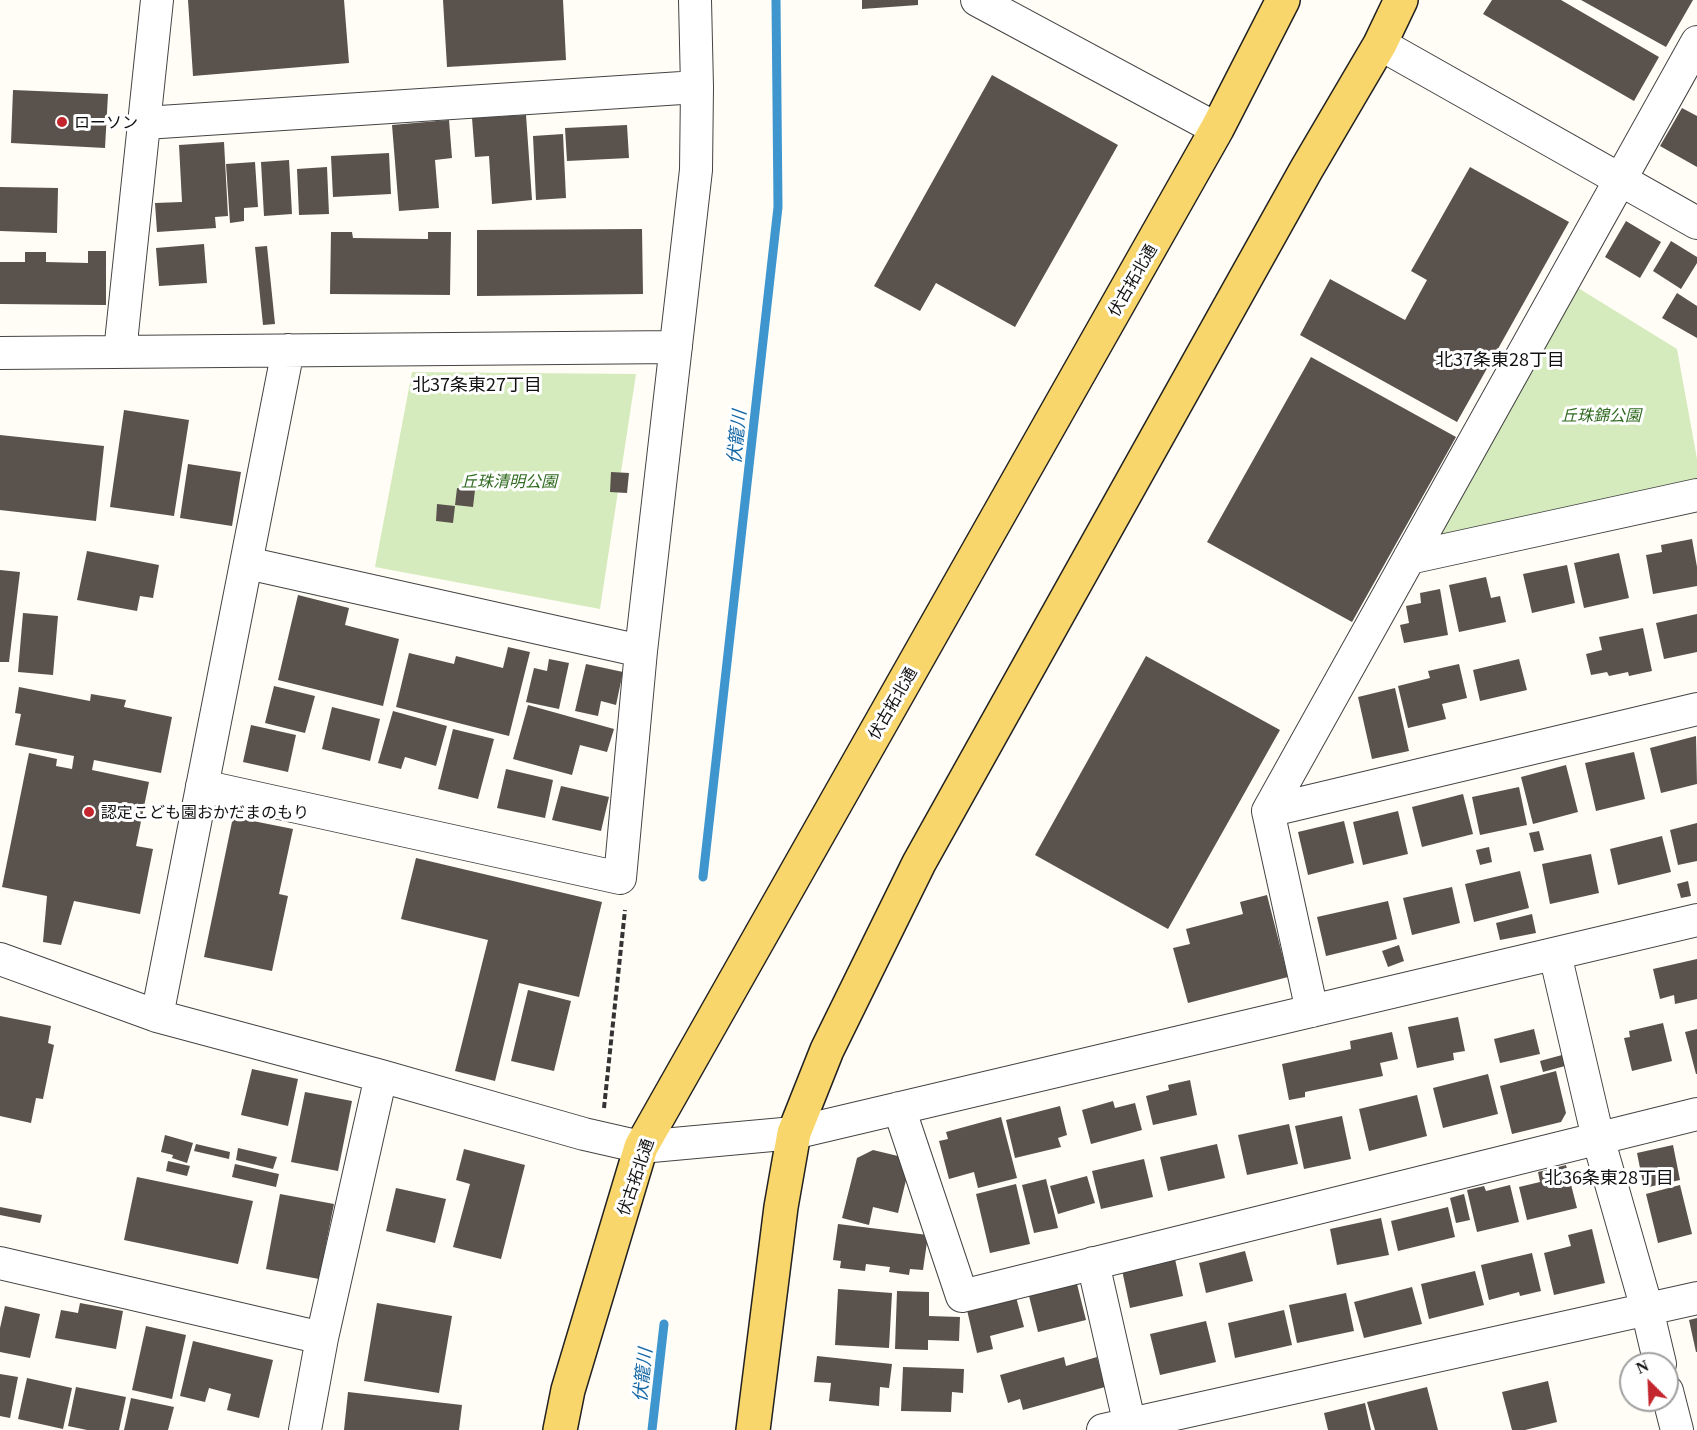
<!DOCTYPE html>
<html>
<head>
<meta charset="utf-8">
<style>
  body { margin:0 }
  #map { position:relative; width:1697px; height:1430px; overflow:hidden; background:#fffdf5; font-family:Georgia,serif }
  canvas { display:block }
  .north { position:absolute; left:1619px; top:1352px; width:60px; height:60px; box-sizing:border-box; background:#fff; border:2px solid #a0a0a0; border-radius:50%; rotate:336deg; font-size:16px; font-weight:700; line-height:24px; text-align:center; color:#111 }
  .north::after { content:''; display:block; margin:auto; width:21px; height:27px; background:#c4262e; clip-path:polygon(50% 0,100% 100%,50% 72%,0 100%) }
</style>
</head>
<body>
<div id="map">
<canvas width="1697" height="1430"></canvas>
<div class="north">N</div>
</div>
<script>
const ctx = document.querySelector('canvas').getContext('2d');
ctx.lineJoin = 'round';
function fillPath(path, color) { ctx.fillStyle = color; ctx.fill(path, 'evenodd'); }
const poly = rows => new Path2D(rows.map(r => 'M' + r).join(''));
function stroke(path, color, width, dash) { ctx.strokeStyle = color; ctx.lineWidth = width; ctx.lineCap = dash ? 'butt' : 'round'; ctx.setLineDash(dash || []); ctx.stroke(path); }
function drawText(font, color, halo, rows, align = 'center') {
  ctx.font = font + ' Georgia,"Noto Sans JP",serif'; ctx.lineWidth = 6; ctx.setLineDash([]); ctx.textBaseline = 'middle'; ctx.strokeStyle = halo; ctx.fillStyle = color; for (const [text, x, y, turn = 0] of rows) {
    ctx.save(); ctx.translate(x, y); ctx.rotate((+turn || 0) * Math.PI / 180); ctx.textAlign = isNaN(turn) ? turn : align; if (halo) ctx.strokeText(text, 0, 0); ctx.fillText(text, 0, 0); ctx.restore();
  }
}
const green = poly([
  [1575,286,1677,349,1697,459,1697,484,1432,538],
  [412,372,636,374,600,609,375,567]
]);
const stream = poly([
  [703,877,778,207,776,0],
  [652,1430,664,1324]
]);
const building = poly([
  [188,0,344,0,349,63,193,76],
  [443,0,563,0,566,60,447,67],
  [862,0,918,0,918,5,862,9],
  [1492,0,1561,0,1659,57,1634,101,1483,14],
  [1581,0,1693,0,1666,47],
  [992,75,1118,145,1015,327,936,283,920,311,874,286],
  [13,90,108,94,105,148,11,143],
  [1682,108,1697,116,1697,167,1660,146],
  [526,115,532,200,492,204,489,156,475,157,472,118],
  [449,120,452,158,435,160,439,208,399,211,392,125],
  [627,125,629,158,567,161,565,128],
  [563,134,566,198,536,200,533,136],
  [224,142,228,216,215,217,216,228,157,232,155,203,182,202,179,145],
  [389,153,391,194,333,197,331,156],
  [289,160,292,214,264,216,261,162],
  [255,162,258,207,244,208,244,221,230,223,226,164],
  [327,167,329,214,299,215,297,169],
  [1470,167,1569,222,1457,422,1300,335,1330,279,1405,320,1427,280,1411,271],
  [0,187,58,188,57,233,0,231],
  [1626,221,1661,242,1640,278,1605,257],
  [642,229,643,294,477,296,477,230],
  [331,232,352,232,353,238,428,239,428,232,451,232,450,295,330,294],
  [1671,241,1697,257,1697,263,1681,289,1653,271],
  [204,244,207,283,159,286,156,248],
  [267,246,275,324,263,325,255,247],
  [88,251,106,251,106,305,0,304,0,262,25,262,25,252,46,252,46,262,88,263],
  [1677,293,1697,306,1697,338,1662,318],
  [1311,357,1456,437,1352,622,1207,542],
  [124,410,189,420,174,516,110,507],
  [0,435,104,446,96,521,0,510],
  [188,464,241,472,232,526,180,518],
  [611,472,629,473,627,493,610,492],
  [457,488,475,490,473,507,455,505],
  [437,504,455,506,453,523,436,521],
  [1692,539,1697,567,1697,586,1653,594,1646,555,1662,552,1661,545],
  [87,551,159,565,153,598,140,596,137,611,77,600],
  [1619,553,1629,598,1584,608,1574,563],
  [1567,565,1575,603,1532,613,1523,574],
  [0,570,20,572,9,662,0,662],
  [1486,577,1491,598,1500,596,1506,622,1459,632,1449,585],
  [1440,589,1448,635,1404,643,1400,625,1409,623,1406,606,1421,603,1420,593],
  [298,595,349,608,345,625,399,639,383,706,278,680],
  [23,613,58,616,53,675,18,672],
  [1697,614,1697,652,1664,659,1656,623],
  [1643,628,1652,671,1629,676,1628,672,1609,676,1607,672,1591,675,1586,654,1602,650,1599,637],
  [508,647,530,652,509,736,396,707,409,653,454,664,456,656,503,668],
  [1146,656,1280,730,1168,929,1035,855],
  [549,659,569,663,559,709,526,702,534,668,547,671],
  [1519,659,1527,690,1480,701,1473,670],
  [586,664,623,672,616,705,601,701,598,716,575,711],
  [1459,664,1467,698,1442,704,1446,719,1408,728,1398,686,1430,678,1428,671],
  [274,686,315,696,305,733,265,723],
  [19,687,90,701,91,694,126,700,124,707,172,717,161,773,94,760,92,770,149,782,136,846,153,849,140,914,74,901,61,945,43,942,47,896,2,887,29,753,57,759,56,766,72,769,74,756,15,745,21,714,15,713],
  [1395,688,1409,751,1372,759,1358,697],
  [528,705,614,729,607,752,580,745,572,775,513,759],
  [332,707,380,719,370,761,322,749],
  [393,711,447,726,436,766,405,757,401,769,378,763],
  [251,725,296,735,288,772,243,762],
  [453,729,494,739,478,799,438,789],
  [1696,736,1697,784,1661,793,1650,748],
  [1634,752,1645,799,1596,811,1585,763],
  [1566,765,1578,812,1533,824,1521,777],
  [506,769,553,780,545,818,497,808],
  [561,786,609,797,601,831,552,820],
  [1519,787,1527,825,1480,835,1472,797],
  [1463,794,1473,834,1422,847,1412,807],
  [1398,811,1408,854,1363,865,1353,822],
  [233,817,293,829,279,894,288,896,272,971,204,957],
  [1344,821,1354,863,1308,875,1298,832],
  [1697,823,1697,861,1678,865,1670,830],
  [1539,831,1544,850,1534,852,1529,833],
  [1662,836,1671,872,1618,885,1610,849],
  [1489,847,1492,862,1480,865,1476,850],
  [1591,854,1599,893,1550,904,1542,864],
  [416,858,602,902,579,997,519,983,495,1081,455,1071,488,940,401,919],
  [1520,871,1529,908,1474,922,1465,884],
  [1688,881,1691,896,1681,898,1677,884],
  [1452,887,1460,923,1412,935,1403,898],
  [1267,895,1288,977,1188,1003,1173,948,1190,944,1186,929,1243,914,1240,902],
  [1388,901,1397,939,1326,956,1317,917],
  [1532,914,1536,933,1500,940,1496,923],
  [1399,945,1404,961,1388,967,1382,951],
  [1697,959,1697,999,1675,1004,1674,995,1660,999,1653,969],
  [528,990,571,1001,554,1071,511,1061],
  [0,1016,51,1026,48,1043,54,1045,43,1099,36,1098,31,1123,0,1116],
  [1458,1017,1465,1051,1453,1053,1454,1060,1417,1068,1408,1027],
  [1663,1023,1672,1061,1632,1071,1624,1038,1630,1037,1629,1031],
  [1534,1029,1540,1054,1500,1063,1494,1039],
  [1697,1029,1697,1074,1696,1074,1685,1032],
  [1392,1032,1398,1059,1380,1063,1383,1076,1305,1092,1305,1097,1289,1100,1282,1064,1351,1049,1350,1041],
  [1562,1055,1565,1066,1543,1072,1540,1061],
  [252,1069,298,1079,288,1126,241,1115],
  [1556,1071,1566,1113,1561,1122,1512,1134,1500,1086],
  [1488,1074,1498,1114,1443,1128,1433,1088],
  [1190,1080,1197,1115,1153,1125,1146,1096,1169,1090,1168,1085],
  [305,1092,352,1101,338,1171,291,1162],
  [1417,1095,1427,1136,1369,1151,1359,1109],
  [1113,1101,1115,1108,1135,1103,1142,1130,1091,1144,1082,1110],
  [1060,1106,1067,1135,1058,1138,1061,1147,1015,1158,1006,1120],
  [1342,1116,1351,1159,1304,1169,1295,1126],
  [1001,1117,1017,1178,978,1188,974,1172,949,1179,939,1141,948,1139,946,1132],
  [1289,1124,1298,1164,1247,1175,1238,1135],
  [165,1135,193,1143,187,1163,172,1158,173,1155,161,1152],
  [196,1144,230,1152,229,1159,194,1151],
  [1217,1144,1225,1178,1168,1191,1160,1157],
  [1673,1145,1680,1180,1644,1188,1637,1153],
  [238,1148,277,1157,273,1169,236,1160],
  [464,1149,525,1165,501,1259,453,1247,470,1184,456,1180],
  [873,1150,902,1157,908,1172,898,1213,873,1207,869,1225,842,1218,857,1158],
  [1144,1159,1153,1197,1101,1209,1092,1171],
  [168,1161,190,1166,187,1176,166,1171],
  [235,1164,279,1174,276,1187,232,1177],
  [1566,1165,1577,1208,1527,1220,1519,1187,1540,1182,1538,1172],
  [1087,1176,1095,1203,1058,1214,1050,1186],
  [137,1177,253,1201,238,1264,124,1240],
  [1046,1179,1058,1228,1034,1233,1022,1185],
  [1016,1184,1030,1244,990,1253,976,1194],
  [1510,1185,1519,1222,1477,1232,1467,1190,1484,1186,1486,1191],
  [1680,1185,1692,1234,1658,1243,1646,1194],
  [396,1188,446,1199,435,1243,386,1231],
  [280,1194,334,1204,319,1279,266,1269],
  [1464,1194,1470,1220,1456,1223,1450,1198],
  [0,1207,42,1215,40,1223,0,1215],
  [1448,1207,1455,1237,1398,1251,1391,1221],
  [1381,1218,1389,1255,1337,1265,1330,1229],
  [838,1224,928,1235,923,1270,910,1269,909,1275,889,1272,890,1267,866,1264,865,1271,840,1268,841,1261,833,1260],
  [1592,1229,1605,1283,1554,1295,1544,1253,1571,1246,1568,1235],
  [1245,1251,1253,1281,1206,1293,1199,1263],
  [1532,1253,1541,1291,1520,1296,1519,1292,1489,1300,1481,1265],
  [1175,1259,1183,1296,1130,1308,1122,1270],
  [1475,1271,1484,1305,1429,1319,1421,1284],
  [1077,1284,1086,1320,1038,1332,1029,1296],
  [1412,1287,1422,1324,1364,1338,1354,1302],
  [838,1289,892,1293,889,1348,835,1345],
  [897,1291,929,1292,929,1316,960,1317,959,1341,928,1340,928,1350,895,1349],
  [1346,1293,1354,1331,1297,1343,1289,1305],
  [1016,1297,1024,1327,990,1336,993,1349,977,1353,967,1310],
  [80,1303,123,1311,116,1349,55,1338,61,1310,78,1313],
  [377,1303,452,1316,439,1393,364,1381],
  [5,1306,40,1314,30,1358,0,1352,0,1328],
  [1284,1310,1292,1345,1235,1358,1228,1323],
  [1697,1318,1697,1352,1696,1352,1689,1320],
  [1206,1321,1216,1362,1160,1375,1150,1334],
  [146,1326,186,1335,172,1399,132,1390],
  [193,1341,273,1360,259,1418,227,1410,231,1394,209,1388,205,1402,180,1396],
  [817,1356,892,1364,889,1388,880,1387,879,1406,829,1401,831,1383,814,1382],
  [1064,1357,1066,1366,1097,1357,1105,1387,1023,1410,1020,1399,1008,1403,1000,1375],
  [903,1367,964,1369,963,1393,952,1392,951,1412,901,1411],
  [0,1374,18,1377,10,1418,0,1416],
  [27,1378,72,1388,63,1429,18,1419],
  [1548,1381,1557,1422,1525,1430,1512,1430,1502,1392],
  [76,1387,126,1397,119,1430,87,1430,68,1426],
  [1427,1387,1438,1430,1375,1430,1367,1402],
  [348,1392,462,1405,459,1430,344,1430],
  [131,1398,174,1407,168,1430,124,1430],
  [1365,1403,1371,1430,1328,1430,1324,1413]
]);
const path = poly([
  [604,1108,625,910]
]);
const minor = poly([
  [977,0,1217,129],
  [1380,44,1697,223],
  [145,123,697,87],
  [120,352,157,0],
  [0,353,676,347],
  [1409,558,1697,495],
  [247,563,641,651],
  [202,786,620,878,641,651,696,170,697,87,695,0],
  [1268,811,1697,709],
  [1555,954,1598,1138,1647,1309,1660,1364],
  [0,959,157,1016,381,1076,584,1134,641,1147,794,1133,1697,920],
  [1312,1011,1268,811,1697,42],
  [157,1016,288,350],
  [899,1108,962,1296,1697,1114],
  [0,1263,322,1338],
  [1093,1263,1131,1430],
  [1667,1391,1677,1430],
  [305,1430,322,1338,381,1076],
  [1103,1430,1697,1298]
]);
const primary = poly([
  [560,1430,568,1390,641,1147,1217,129,1283,0],
  [753,1430,781,1207,794,1133,827,1050,919,863,1306,170,1380,44,1401,0]
]);
const markers = [
  [62,122,6,"#c4262e"],
  [89,812,6,"#c4262e"]
];
const poiNames = [
  ["ローソン",74,122],
  ["認定こども園おかだまのもり",101,812]
];
const streetNames = [
  ["伏古拓北通",1132,280,-60],
  ["伏古拓北通",892,703,-60],
  ["伏古拓北通",635,1177,-71]
];
const parkNames = [
  ["丘珠錦公園",1601,415],
  ["丘珠清明公園",509,481]
];
const neighbourhoodNames = [
  ["北37条東28丁目",1500,359],
  ["北37条東27丁目",477,384],
  ["北36条東28丁目",1609,1177]
];
const waterNames = [
  ["伏籠川",736,437,-84],
  ["伏籠川",642,1375,-84]
];
fillPath(green, '#d5ebbd');
stroke(stream, '#3f96cf', 9);
fillPath(building, '#5a524d');
stroke(minor, '#444', 34);
stroke(primary, '#222', 36);
stroke(path, '#333', 4, [6, 3]);
stroke(minor, '#fff', 32);
stroke(primary, '#f9d66b', 33);
for (const [x, y, r, color] of markers) { const dot = new Path2D(); dot.arc(x, y, r, 0, 2 * Math.PI); ctx.fillStyle = color; ctx.fill(dot); stroke(dot, '#fff', 2); }
drawText('16px', '#111', '#fff', poiNames, 'left');
drawText('16px', '#111', '#fff', streetNames);
drawText('italic 16px', '#2f6b1f', '#fff', parkNames);
drawText('18px', '#111', '#fff', neighbourhoodNames);
drawText('italic 18px', '#1768a6', '#fff', waterNames);
</script>
</body>
</html>
